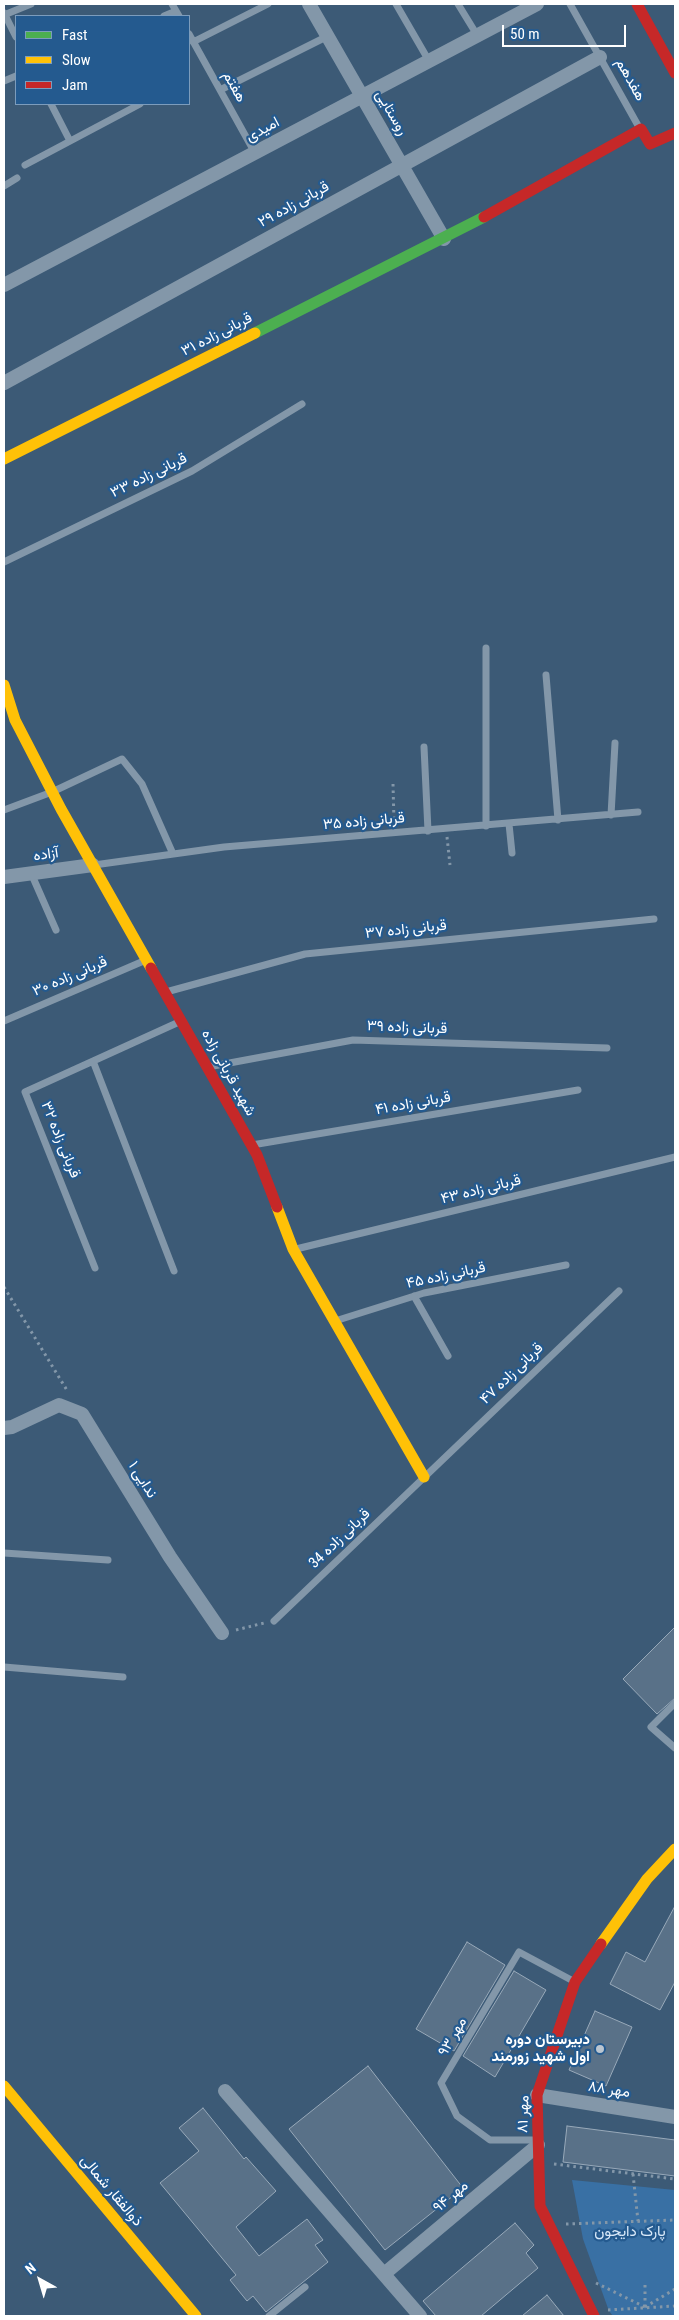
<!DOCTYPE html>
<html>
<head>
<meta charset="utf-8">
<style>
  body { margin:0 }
  #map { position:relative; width:679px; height:2320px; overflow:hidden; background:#3c5a76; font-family:"Roboto Condensed",sans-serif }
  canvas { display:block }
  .frame { position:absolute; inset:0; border:5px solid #fff; pointer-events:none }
  .legend { position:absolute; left:15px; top:15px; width:175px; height:90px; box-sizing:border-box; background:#245a8f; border:1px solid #7c9cbc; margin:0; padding:6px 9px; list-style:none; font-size:15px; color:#fff }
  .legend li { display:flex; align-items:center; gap:10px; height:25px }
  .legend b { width:25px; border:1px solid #7c9cbc }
  .north { position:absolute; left:15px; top:2255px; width:50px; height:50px; -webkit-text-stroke:4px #245a8f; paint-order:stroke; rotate:321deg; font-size:14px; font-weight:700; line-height:20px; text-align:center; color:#fff }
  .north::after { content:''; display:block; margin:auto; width:18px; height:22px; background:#fff; clip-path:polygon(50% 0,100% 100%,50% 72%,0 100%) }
  .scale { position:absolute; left:502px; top:25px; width:124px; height:22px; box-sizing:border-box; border:2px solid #fff; border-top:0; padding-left:6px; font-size:15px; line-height:18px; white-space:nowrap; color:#fff; -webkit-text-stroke:4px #245a8f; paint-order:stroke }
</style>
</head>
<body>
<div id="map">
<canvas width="679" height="2320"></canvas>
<div class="frame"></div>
<ul class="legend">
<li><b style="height:6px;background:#4caf50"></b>Fast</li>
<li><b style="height:6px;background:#ffc107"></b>Slow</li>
<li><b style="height:6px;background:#c62828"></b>Jam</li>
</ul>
<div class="north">N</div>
<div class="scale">50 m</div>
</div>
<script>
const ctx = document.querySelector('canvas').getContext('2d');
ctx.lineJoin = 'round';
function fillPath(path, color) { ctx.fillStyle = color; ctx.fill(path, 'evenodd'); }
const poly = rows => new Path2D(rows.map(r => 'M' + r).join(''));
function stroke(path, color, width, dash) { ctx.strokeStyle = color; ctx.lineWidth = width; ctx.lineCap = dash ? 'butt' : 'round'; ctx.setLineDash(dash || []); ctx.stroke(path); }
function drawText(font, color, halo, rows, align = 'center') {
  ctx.font = font + ' "Roboto Condensed",Vazirmatn,sans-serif'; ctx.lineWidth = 4.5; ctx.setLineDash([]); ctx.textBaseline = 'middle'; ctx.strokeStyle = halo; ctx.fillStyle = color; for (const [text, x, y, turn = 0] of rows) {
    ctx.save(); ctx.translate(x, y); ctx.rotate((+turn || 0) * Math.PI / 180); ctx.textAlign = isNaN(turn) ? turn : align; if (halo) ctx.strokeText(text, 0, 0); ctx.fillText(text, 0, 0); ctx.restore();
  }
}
const green = poly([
  [572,2180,675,2190,675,2316,613,2316,609,2311,583,2239]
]);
const building = poly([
  [675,1627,675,1698,657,1714,623,1679,675,1627],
  [675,1906,675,1982,660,2010,610,1984,626,1952,645,1962,675,1906],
  [467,1942,505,1965,454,2051,416,2029,467,1942],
  [514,1971,546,1990,495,2077,463,2056,514,1971],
  [595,2011,632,2027,606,2086,569,2070,595,2011],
  [368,2066,463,2188,385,2250,289,2129,368,2066],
  [203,2108,244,2159,246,2157,276,2191,236,2227,259,2256,307,2219,323,2240,315,2245,328,2262,266,2312,253,2296,247,2301,230,2280,236,2275,160,2183,199,2151,179,2128,203,2108],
  [567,2126,675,2140,675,2176,563,2162,567,2126],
  [515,2223,534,2245,526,2253,538,2268,481,2316,436,2316,423,2301,515,2223],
  [547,2295,564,2316,522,2316,547,2295]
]);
const path = poly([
  [393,784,394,823],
  [447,837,450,865],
  [4,1287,68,1392],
  [236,1630,264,1623],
  [554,2164,675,2179],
  [633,2174,638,2221],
  [566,2224,675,2220],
  [596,2283,645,2307],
  [645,2285,645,2307],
  [645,2307,675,2289],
  [608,2310,675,2306]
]);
const lane = poly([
  [172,4,179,16],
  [396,4,429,61],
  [458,4,477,35],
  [570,4,640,129],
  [4,13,16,37],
  [4,15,31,4],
  [164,16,176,11],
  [189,34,255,153],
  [193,42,268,4],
  [4,81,16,76],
  [220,90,328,36],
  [51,104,70,141],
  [25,165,140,104],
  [4,186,17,178],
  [4,562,192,471,302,404],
  [486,648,486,826],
  [546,675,558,820],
  [424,747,428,831],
  [4,810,52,792,122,759,142,784,173,854],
  [611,815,615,743],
  [509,824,512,853],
  [94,865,224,847,638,812],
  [31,873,56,930],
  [166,992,305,954,654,919],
  [4,1021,146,960],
  [93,1061,174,1271],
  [208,1067,353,1040,607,1048],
  [252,1145,578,1090],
  [296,1249,675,1157],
  [95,1268,25,1092,179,1022],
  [414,1296,448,1356],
  [335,1321,424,1293,566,1265],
  [4,1553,108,1560],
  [274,1621,619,1291],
  [4,1667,123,1677],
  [675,1703,651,1727,675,1748],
  [538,2140,490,2140,457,2116,441,2083,519,1952,575,1982],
  [269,2316,305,2287]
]);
const street = poly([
  [309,4,444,239],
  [4,285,537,4],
  [4,383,600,57],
  [4,877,93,865],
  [4,1428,12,1427,59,1405,82,1414,170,1557,222,1633],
  [225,2091,420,2316],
  [537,2095,675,2117],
  [384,2274,538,2145]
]);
const fast = poly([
  [255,333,484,217]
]);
const slow = poly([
  [4,459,255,333],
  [4,685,15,720,61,809,151,968],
  [277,1207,293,1249,424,1477],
  [601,1944,647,1879,675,1849],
  [4,2086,196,2316]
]);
const jam = poly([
  [637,4,675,73],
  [484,217,641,129,650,144,675,133],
  [151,968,257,1155,277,1207],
  [594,2316,540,2206,537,2095,575,1982,601,1944]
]);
const markers = [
  [600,2049,5,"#bbc5cf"]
];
const streetNames = [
  ["هفدهم",630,80,61],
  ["هفتم",234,87,61],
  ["روستایی",391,113,60],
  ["امیدی",263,130,-28],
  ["قربانی زاده ۲۹",294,205,-29],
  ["قربانی زاده ۳۱",217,335,-27],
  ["قربانی زاده ۳۳",149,476,-26],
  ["قربانی زاده ۳۵",364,822,-5],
  ["آزاده",46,855,-8],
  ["قربانی زاده ۳۷",406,930,-6],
  ["قربانی زاده ۳۰",70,977,-23],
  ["قربانی زاده ۳۹",407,1028,2],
  ["شهید قربانی زاده",228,1073,61],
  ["قربانی زاده ۴۱",413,1104,-10],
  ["قربانی زاده ۳۲",60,1140,68],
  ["قربانی زاده ۴۳",481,1190,-14],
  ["قربانی زاده ۴۵",446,1276,-12],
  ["قربانی زاده ۴۷",512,1374,-44],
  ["ندایی ۱",142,1480,58],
  ["قربانی زاده 34",340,1539,-44],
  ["مهر ۹۳",453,2037,-60],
  ["مهر ۸۸",609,2090,9],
  ["مهر ۸۱",524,2114,-88],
  ["ذوالفقار شمالی",111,2191,50],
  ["مهر ۹۴",451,2197,-40]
];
const poiNames = [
  ["دبیرستان دوره",590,2040],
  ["اول شهید زورمند",590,2057]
];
const parkNames = [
  ["پارک دایجون",630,2232]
];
fillPath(green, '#3970a4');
fillPath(building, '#597188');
stroke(building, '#98a9b9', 1);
stroke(path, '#8397a9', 3, [2.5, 4]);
stroke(lane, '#8397a9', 7);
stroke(street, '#8397a9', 14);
stroke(fast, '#4caf50', 11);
stroke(slow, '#ffc107', 11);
stroke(jam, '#c62828', 11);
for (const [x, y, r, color] of markers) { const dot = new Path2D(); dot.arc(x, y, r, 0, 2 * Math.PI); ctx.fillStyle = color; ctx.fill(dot); stroke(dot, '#245a8f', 2); }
drawText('15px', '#fff', '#245a8f', streetNames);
drawText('bold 15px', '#fff', '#245a8f', poiNames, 'right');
drawText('15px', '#d9e9f9', '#245a8f', parkNames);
</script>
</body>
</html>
